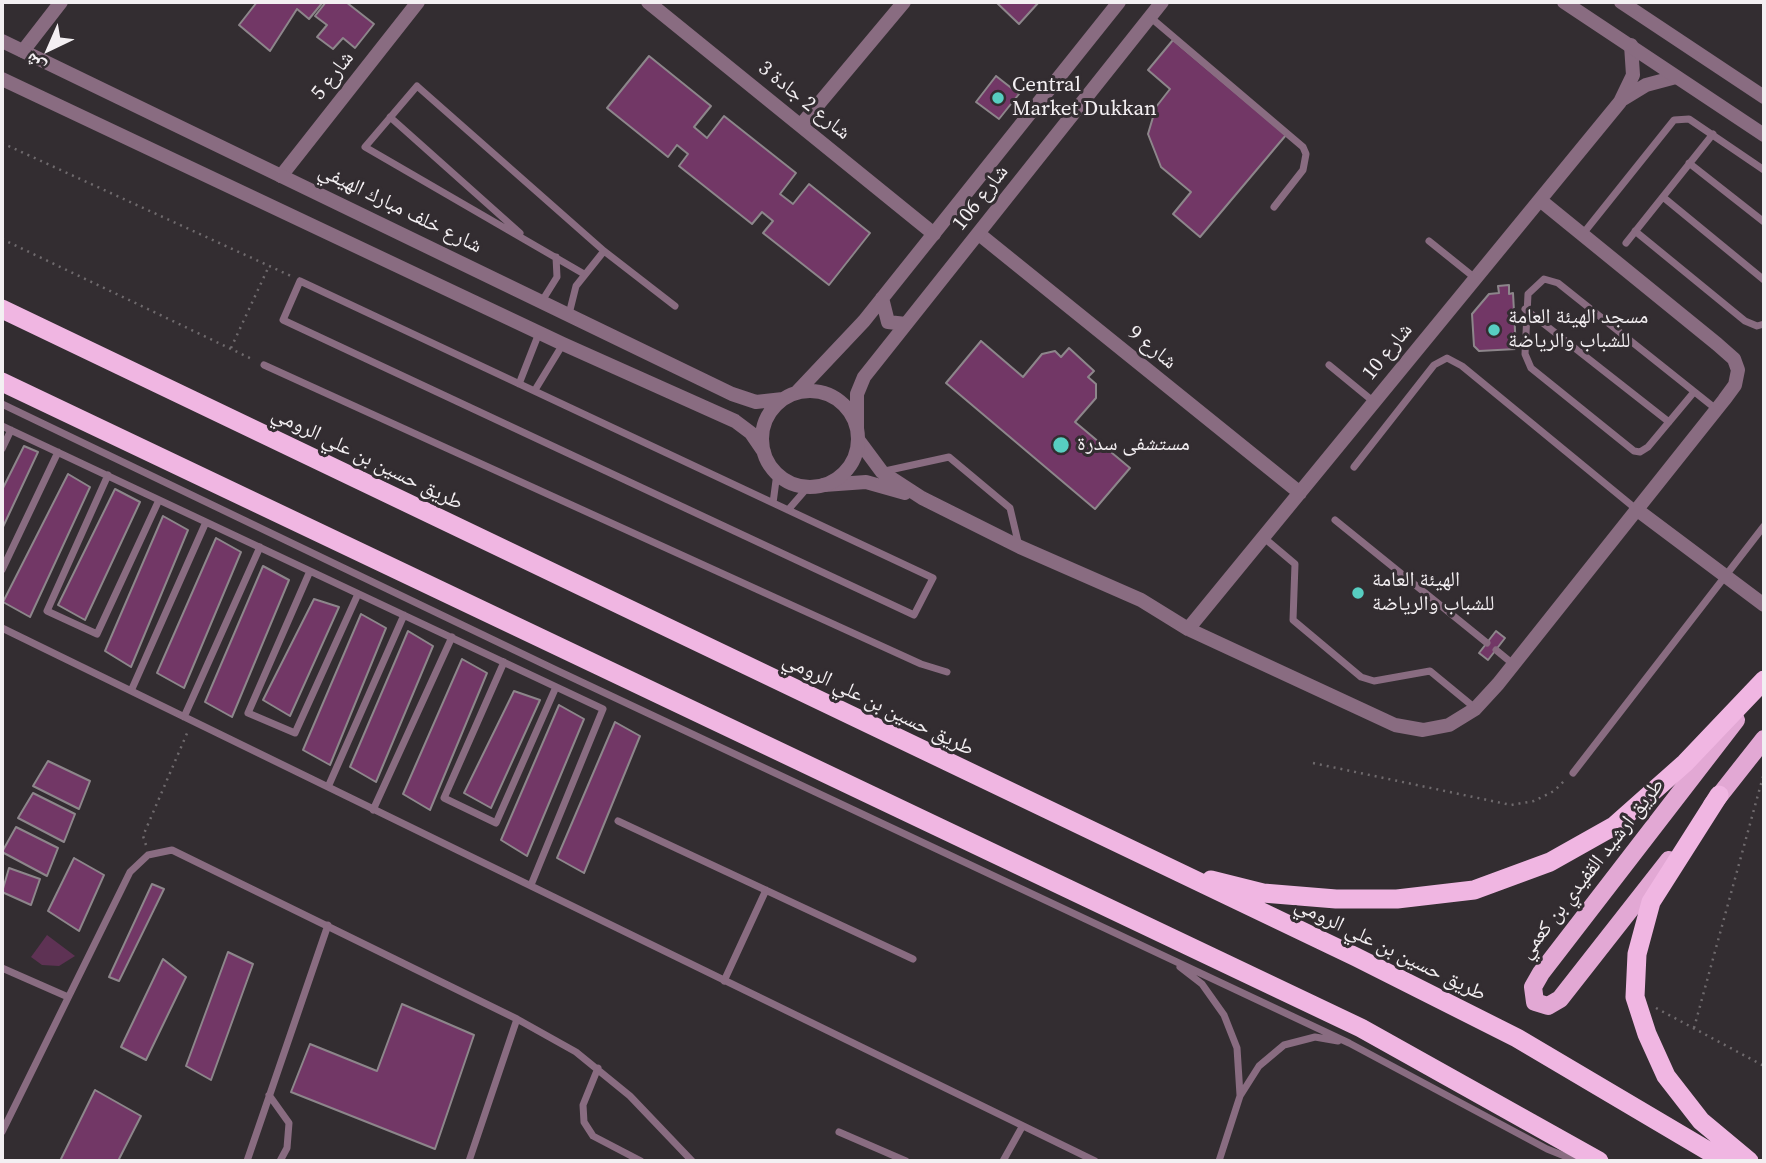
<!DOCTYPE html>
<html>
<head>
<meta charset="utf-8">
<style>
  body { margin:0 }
  #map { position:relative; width:1766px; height:1163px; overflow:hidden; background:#332d31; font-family:"Source Serif 4","Noto Naskh Arabic",serif }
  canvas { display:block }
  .frame { position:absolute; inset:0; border:4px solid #f3eff2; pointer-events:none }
  .north { position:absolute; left:14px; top:14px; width:70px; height:70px; -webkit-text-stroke:5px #332d31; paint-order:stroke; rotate:224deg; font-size:19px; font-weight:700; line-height:28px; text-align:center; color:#f3eff2 }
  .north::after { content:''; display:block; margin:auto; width:24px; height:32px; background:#f3eff2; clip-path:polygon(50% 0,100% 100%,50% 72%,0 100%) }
</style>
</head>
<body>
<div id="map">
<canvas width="1766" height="1163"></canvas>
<div class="frame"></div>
<div class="north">ش</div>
</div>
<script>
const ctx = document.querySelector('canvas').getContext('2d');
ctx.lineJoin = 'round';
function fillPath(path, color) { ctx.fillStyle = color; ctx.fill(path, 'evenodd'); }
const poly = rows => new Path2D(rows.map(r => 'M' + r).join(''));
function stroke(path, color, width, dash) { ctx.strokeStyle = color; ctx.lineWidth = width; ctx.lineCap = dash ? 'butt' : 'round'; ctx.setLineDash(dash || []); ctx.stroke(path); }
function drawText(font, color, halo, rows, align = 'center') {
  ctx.font = font + ' "Source Serif 4","Noto Naskh Arabic",serif'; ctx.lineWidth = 6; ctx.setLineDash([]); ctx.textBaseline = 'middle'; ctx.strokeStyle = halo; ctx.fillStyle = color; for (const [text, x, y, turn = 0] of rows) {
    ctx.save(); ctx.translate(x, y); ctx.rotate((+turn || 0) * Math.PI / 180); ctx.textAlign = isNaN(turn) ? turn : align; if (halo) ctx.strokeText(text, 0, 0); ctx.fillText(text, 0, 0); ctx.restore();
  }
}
const green = poly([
  [47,935,75,956,59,966,42,965,31,957]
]);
const building = poly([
  [257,2,323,2,309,19,297,9,270,51,239,25,257,2],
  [326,2,346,2,374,24,355,48,343,38,333,49,317,37,327,25,315,16,326,2],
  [996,2,1039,2,1019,24,996,2],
  [1173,40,1286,135,1200,237,1173,214,1191,192,1161,167,1148,134,1156,107,1170,89,1148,70,1173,40],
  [649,56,711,106,694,127,707,138,724,116,796,173,780,194,793,204,809,184,870,233,829,285,763,233,773,221,762,212,752,224,679,166,688,154,677,145,668,157,607,108,649,56],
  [996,76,1019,94,999,119,976,102,996,76],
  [1509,285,1509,294,1513,293,1516,349,1479,351,1474,346,1472,314,1489,294,1499,293,1498,286,1509,285],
  [981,341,1023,377,1042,354,1055,351,1061,357,1069,348,1094,371,1088,377,1096,384,1096,398,1075,422,1130,468,1095,509,946,383,981,341],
  [24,446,38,452,2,529,2,490,24,446],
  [68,474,90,487,30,617,3,602,68,474],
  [115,489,140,502,85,620,58,605,115,489],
  [163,516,188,530,131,667,105,651,163,516],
  [216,538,241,552,184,688,157,673,216,538],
  [263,566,289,580,232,717,205,702,263,566],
  [314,599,339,607,290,716,263,700,314,599],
  [361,614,386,628,330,765,303,750,361,614],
  [408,631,433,646,376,782,350,767,408,631],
  [1496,631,1505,638,1488,660,1479,653,1496,631],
  [462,659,487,673,430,810,403,794,462,659],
  [514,691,540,700,491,808,464,793,514,691],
  [559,705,584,719,527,856,501,840,559,705],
  [615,722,640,736,584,873,557,858,615,722],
  [48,761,90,781,79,809,33,786,48,761],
  [33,793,75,814,64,842,18,818,33,793],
  [16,827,58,848,47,876,2,852,16,827],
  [74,858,104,875,79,931,48,911,74,858],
  [9,868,40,879,31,905,2,892,9,868],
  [152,884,164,889,119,981,109,977,152,884],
  [228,952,253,964,211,1080,186,1066,228,952],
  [163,959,186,977,146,1060,121,1047,163,959],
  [402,1004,474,1035,435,1149,291,1092,310,1044,377,1071,402,1004],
  [95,1090,141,1116,118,1161,60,1161,95,1090]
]);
const path = poly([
  [2,143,291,276],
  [2,239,254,360],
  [231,348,269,266],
  [1313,763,1511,805,1534,801,1554,791,1564,781],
  [146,845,143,836,188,731],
  [1656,1008,1764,1066],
  [1694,1028,1764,773]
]);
const service = poly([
  [1150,17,1303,147,1306,154,1303,170,1274,207],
  [390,117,520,233],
  [1689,163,1764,222],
  [1663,197,1764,280],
  [1635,231,1745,321,1757,326,1764,324],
  [1582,235,1674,120,1689,119,1764,170],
  [1429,241,1475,278],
  [1626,243,1713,134],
  [584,274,365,147,417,86,604,251,675,306],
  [300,281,933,578,914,615,283,320,300,281],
  [542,301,557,277,556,257],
  [1525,309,1669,422],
  [569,314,576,286,604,251],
  [264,365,921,664,947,672],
  [1329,365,1374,402],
  [519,384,539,333],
  [535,390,563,344],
  [1694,392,1648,447,1640,452,1634,451,1531,368,1525,354,1528,294,1544,279,1558,283,1716,409],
  [2,404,556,670,1349,1043,1547,1149,1577,1161],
  [2,426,603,709,531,885],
  [2,449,11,430],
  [1354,467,1434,365,1447,358,1462,366,1636,509],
  [885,471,949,457,1010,508,1019,546],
  [108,475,47,611,97,634,159,500],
  [773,503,777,473],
  [788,510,808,487],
  [1335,520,1487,643],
  [1263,537,1295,564,1293,620,1361,677,1374,681,1430,671,1475,708],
  [2,570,58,452],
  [310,571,248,713,295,733,358,594],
  [2,628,1095,1161],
  [1496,650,1513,664],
  [504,662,444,798,496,823,556,687],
  [131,691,206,522],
  [184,717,260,547],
  [1573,773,1764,526],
  [328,787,404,615],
  [373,810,452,637],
  [618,821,913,959],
  [1180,967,1202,984,1224,1015,1237,1048,1240,1095],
  [2,968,68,997],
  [724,981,766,890],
  [598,1068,583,1105,584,1122,593,1136,641,1161],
  [269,1095,289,1123,287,1148,280,1161],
  [2,1132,130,872,148,855,172,850,517,1019,576,1052,630,1096,692,1161],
  [839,1132,906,1161],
  [247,1161,328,925],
  [469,1161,517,1019],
  [1003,1161,1022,1127],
  [1219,1161,1240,1096,1259,1066,1284,1045,1315,1037,1338,1041]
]);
const minor = poly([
  [648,2,934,234],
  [23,51,61,2],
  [1623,99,1646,85,1676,77],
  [801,125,904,2],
  [281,176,418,2],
  [979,234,1300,493],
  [859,441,882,472,922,498,1020,547,1141,600,1188,629,1395,725,1423,730,1449,725,1475,709,1498,684,1724,400,1735,385,1738,370,1734,359,1717,344,1540,200],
  [824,485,866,482,905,493],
  [1636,509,1764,605],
  [1188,629,1620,102,1633,75,1631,45]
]);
const tertiary = poly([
  [1564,2,1764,135],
  [1621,2,1764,97],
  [2,41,732,394,756,402,783,399],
  [2,79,563,344,735,421,751,433,764,452],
  [882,298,888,322,906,324],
  '762 439a48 48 0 1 1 96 0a48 48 0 1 1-96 0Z',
  [796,393,864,321,1119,2],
  [857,428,857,394,864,377,1162,2]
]);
const primary = poly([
  [1712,805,1764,739],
  [1669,860,1560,999,1548,1006,1535,1002,1533,987,1541,973,1736,720]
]);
const trunk = poly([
  [2,309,1356,957,1517,1038,1725,1161],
  [2,382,1361,1028,1599,1161],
  [1719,795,1651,902,1637,954,1635,997,1647,1034,1666,1076,1701,1121,1749,1161],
  [1211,880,1263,893,1336,899,1397,899,1474,890,1550,862,1614,826,1685,763,1764,680]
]);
const markers = [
  [998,98,7,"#57cec1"],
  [1494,330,7,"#57cec1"],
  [1061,445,9,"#57cec1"],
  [1358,593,7,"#57cec1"]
];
const streetNames = [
  ["شارع 5",333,76,-52],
  ["شارع 2 جادة 3",804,101,39],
  ["شارع 106",981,198,-52],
  ["شارع خلف مبارك الهيفي",400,209,26],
  ["شارع 9",1152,348,39],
  ["شارع 10",1388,352,-51],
  ["طريق حسين بن علي الرومي",367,459,26],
  ["طريق حسين بن علي الرومي",878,705,26],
  ["طريق ارشيد القفيدي بن كعمي",1592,869,-52],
  ["طريق حسين بن علي الرومي",1390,950,26]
];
const poiNames = [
  ["Central",1012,86],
  ["Market Dukkan",1012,110],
  ["مسجد الهيئة العامة",1508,318],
  ["للشباب والرياضة",1508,342],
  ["مستشفى سدرة",1077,445],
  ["الهيئة العامة",1372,581],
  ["للشباب والرياضة",1372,605]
];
fillPath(green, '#5e3254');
fillPath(building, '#723766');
stroke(building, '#8d868b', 2);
stroke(path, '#6f6a6d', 2.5, [2, 5]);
stroke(service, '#896c81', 7);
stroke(minor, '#896c81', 14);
stroke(tertiary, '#896c81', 14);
stroke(primary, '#e2a8d4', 18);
stroke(trunk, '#f0b6e2', 19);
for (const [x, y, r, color] of markers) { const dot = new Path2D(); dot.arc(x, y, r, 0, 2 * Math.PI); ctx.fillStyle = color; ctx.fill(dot); stroke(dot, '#332d31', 2.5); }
drawText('21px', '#f3eff2', '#332d31', streetNames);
drawText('21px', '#f3eff2', '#332d31', poiNames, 'left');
</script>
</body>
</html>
